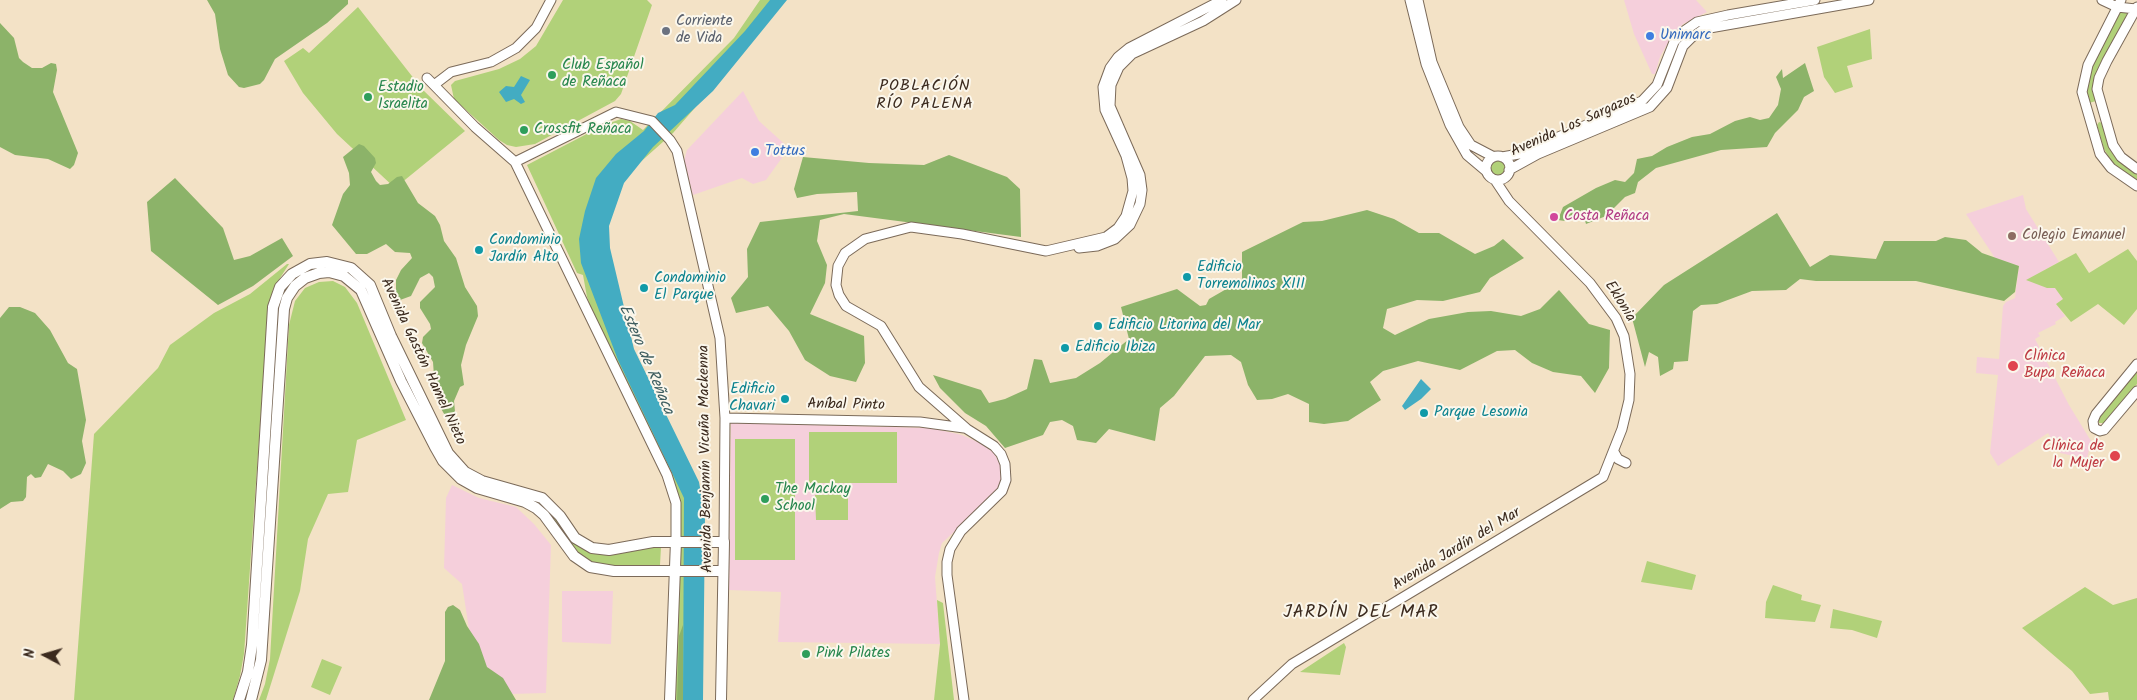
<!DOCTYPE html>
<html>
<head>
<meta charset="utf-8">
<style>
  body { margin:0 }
  #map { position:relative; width:2137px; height:700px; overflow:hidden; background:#f3e2c6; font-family:Kalam,sans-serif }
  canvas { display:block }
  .north { position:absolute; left:20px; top:630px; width:50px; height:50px; -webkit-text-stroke:4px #fbf7ec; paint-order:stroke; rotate:276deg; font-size:14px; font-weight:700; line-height:20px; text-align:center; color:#3b2a1e }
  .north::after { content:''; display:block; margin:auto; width:18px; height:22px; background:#3b2a1e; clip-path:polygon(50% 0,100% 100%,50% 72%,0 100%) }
</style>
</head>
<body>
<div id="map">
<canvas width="2137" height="700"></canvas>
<div class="north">N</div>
</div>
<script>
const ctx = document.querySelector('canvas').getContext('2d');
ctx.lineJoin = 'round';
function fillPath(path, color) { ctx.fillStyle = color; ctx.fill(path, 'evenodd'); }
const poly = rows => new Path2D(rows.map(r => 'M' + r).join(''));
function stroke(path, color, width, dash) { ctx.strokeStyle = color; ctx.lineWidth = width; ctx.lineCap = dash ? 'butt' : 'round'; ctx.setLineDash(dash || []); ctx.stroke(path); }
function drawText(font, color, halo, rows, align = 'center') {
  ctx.font = font + ' Kalam,sans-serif'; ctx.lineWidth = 4; ctx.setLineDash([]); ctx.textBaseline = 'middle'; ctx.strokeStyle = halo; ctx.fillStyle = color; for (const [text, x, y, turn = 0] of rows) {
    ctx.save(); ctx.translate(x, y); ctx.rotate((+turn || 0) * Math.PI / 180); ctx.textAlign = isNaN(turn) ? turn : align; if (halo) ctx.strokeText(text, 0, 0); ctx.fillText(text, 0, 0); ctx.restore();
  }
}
const built = poly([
  [1624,0,1696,0,1707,12,1683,24,1670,39,1660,57,1655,74,1652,74,1634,34],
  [743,91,759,121,789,148,766,180,753,184,742,178,693,195,684,161,687,150],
  [2023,195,2026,209,2059,262,2027,280,2055,288,2063,299,2056,304,2065,316,2055,322,2056,324,2038,333,2040,336,2035,339,2069,405,2091,441,2087,459,2060,453,2048,433,1998,466,1990,453,1998,375,1976,373,1977,357,1999,359,2003,306,2006,302,2015,298,2019,266,1995,258,1966,214],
  [731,423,931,428,962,435,982,444,994,453,1001,466,1002,477,999,488,992,497,942,543,939,553,935,577,940,644,778,642,781,592,729,590],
  [452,485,479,498,516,507,534,524,551,545,546,693,475,695,471,642,462,584,444,568,446,498],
  [562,591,613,591,611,644,562,642]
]);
const green = poly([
  [563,0,647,0,652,5,621,94,615,101,535,144,516,147,507,145,499,140,454,99,451,85,455,81,499,69,520,59,536,46],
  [760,0,784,0,741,55,673,133,618,182,603,228,629,350,691,472,700,700,670,700,675,494,603,341,587,297,583,275,577,273,527,165,604,125,621,119,630,121,643,130,734,38],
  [358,7,422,89,465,131,395,188,337,134,303,93,284,61,303,48,309,53],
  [2122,9,2127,12,2127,14,2094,92,2096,101,2089,103,2086,86,2088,74],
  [1870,29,1872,59,1847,66,1853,87,1835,93,1824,77,1817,47],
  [2099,122,2103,123,2108,141,2137,172,2137,182,2113,164,2104,149,2097,125],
  '1488 168a10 10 0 1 1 20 0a10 10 0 1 1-20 0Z',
  [2128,249,2137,261,2137,309,2124,325,2098,304,2071,322,2056,304,2063,299,2055,288,2047,288,2026,280,2076,253,2089,273],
  [287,264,289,264,273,289,267,325,244,654,240,676,233,700,74,700,94,434,158,368,170,345,214,313,250,294],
  [333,281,345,287,357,303,406,420,357,440,348,492,328,494,308,539,300,591,270,687,266,700,259,700,265,684,270,659,289,325,295,301,305,288,319,282],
  [367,292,447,455,456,467,467,476,482,484,525,495,541,502,551,512,576,544,588,551,607,555,641,548,661,547,660,565,611,567,599,565,587,560,571,546,556,523,542,506,522,496,482,486,458,473,446,458,396,362],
  [2137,369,2137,384,2105,423,2099,423,2098,418],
  [809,432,897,432,897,483,809,483],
  [735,439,795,439,795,560,735,560],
  [848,494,848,520,816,520,815,495],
  [1647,561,1696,575,1692,590,1641,582],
  [1773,585,1802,595,1801,600,1821,605,1815,622,1765,618,1766,602],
  [2085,587,2113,605,2137,598,2137,700,2109,700,2108,692,2090,694,2072,671,2022,628],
  [937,600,943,603,954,700,934,700,940,644],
  [1833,609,1882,621,1877,638,1852,630,1830,628],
  [1344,643,1346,647,1340,675,1300,672],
  [322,659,342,667,330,695,311,687]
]);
const forest = poly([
  [207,0,348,0,348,4,327,23,275,59,264,80,260,84,244,88,239,87,228,75,220,49,215,14],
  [0,23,14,38,19,58,23,62,32,68,42,68,51,63,56,64,57,70,53,92,78,153,74,165,70,169,48,159,15,155,0,147],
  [1805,63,1814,91,1804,97,1798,110,1775,133,1767,147,1721,150,1656,168,1638,182,1635,193,1625,197,1606,216,1586,224,1582,210,1565,221,1558,220,1563,207,1596,188,1615,180,1625,182,1634,173,1637,159,1652,156,1667,147,1692,137,1710,134,1735,121,1750,117,1760,120,1769,118,1778,105,1781,89,1776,77,1782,69,1783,78],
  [359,144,364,146,375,158,376,163,371,172,376,181,380,185,388,184,397,177,402,176,418,203,435,216,440,225,444,241,456,258,465,287,477,306,478,316,466,345,461,365,464,385,460,387,454,401,456,422,451,423,447,419,439,405,435,390,433,362,422,343,423,337,431,329,430,324,420,308,420,302,435,287,433,277,429,273,420,278,411,296,400,300,396,296,396,280,401,270,412,258,410,253,395,252,386,244,367,254,356,254,332,225,343,194,350,185,349,173,343,157],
  [949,155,1007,177,1020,189,1021,237,844,214,820,220,817,241,827,265,825,283,810,314,864,336,865,363,856,382,830,376,805,360,789,331,768,306,736,313,731,298,748,277,747,249,760,222,858,211,857,192,817,194,797,198,794,189,803,157,869,163,924,165],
  [175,178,223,228,234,260,250,256,282,238,293,256,253,286,218,305,151,251,147,202],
  [1367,210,1394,219,1419,233,1439,233,1475,254,1494,246,1503,239,1524,258,1490,278,1480,292,1443,301,1417,300,1387,309,1383,328,1395,335,1429,319,1468,312,1491,311,1521,316,1540,309,1559,290,1589,324,1610,330,1609,368,1595,393,1581,376,1553,372,1532,363,1515,350,1497,351,1460,370,1418,361,1383,371,1370,382,1381,400,1348,421,1324,424,1309,422,1309,404,1288,394,1272,399,1257,400,1248,385,1241,362,1231,355,1205,356,1174,396,1160,408,1155,441,1109,429,1096,443,1077,440,1073,426,1062,420,1050,422,1043,435,1005,448,986,426,965,413,940,388,933,375,981,390,989,403,1005,399,1027,389,1034,359,1042,360,1050,383,1076,378,1100,363,1129,339,1121,307,1177,289,1200,306,1206,305,1209,299,1242,280,1242,252,1303,222,1322,221],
  [1777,213,1810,267,1830,255,1876,259,1884,241,1936,241,1945,237,1966,240,1982,253,2019,266,2015,292,2004,301,1916,281,1816,281,1800,279,1786,290,1752,291,1717,304,1701,305,1693,311,1688,361,1674,362,1673,369,1660,376,1658,357,1649,352,1645,367,1632,318,1664,285],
  [9,307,20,307,35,313,50,330,68,363,77,369,86,420,82,441,86,463,81,474,71,479,63,471,48,464,41,477,35,478,31,474,27,477,26,497,23,501,11,502,0,509,0,318],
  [453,605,460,610,467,626,479,644,487,667,503,678,516,700,429,700,445,661,445,612,448,607],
  [683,625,683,700,677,700,679,636]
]);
const water = poly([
  [770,0,787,0,713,91,653,147,624,183,609,226,610,248,634,349,699,482,705,516,703,700,683,700,684,498,618,360,581,263,579,239,585,211,596,178,616,154,644,131,658,113,675,105,745,31],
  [521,76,530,80,521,95,525,102,521,104,514,99,506,102,499,92,506,86,514,87],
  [1421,379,1431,389,1421,399,1405,410,1402,406]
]);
const tertiary = poly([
  [1410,0,1426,64,1450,125,1467,155,1486,171],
  [1418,0,1432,62,1459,127,1471,145,1494,157],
  [2102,0,2117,7,2136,9],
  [2121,0,2088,65,2082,92,2100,154,2111,168,2137,186],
  [2137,7,2107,61,2099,78,2097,89,2113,145,2121,157,2137,169],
  [427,78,475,127,515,162,667,475,676,503,676,541],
  [434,85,451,72,491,62,516,48,536,28,551,0],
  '1486 168a12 12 0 1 1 24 0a12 12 0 1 1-24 0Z',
  [1502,157,1519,154,1642,101,1657,85,1674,42,1684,31,1697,22,1728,15,1815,0],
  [515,162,616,112,652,121,670,140,677,151,720,338,725,418,724,542],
  [1509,170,1538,154,1650,107,1667,88,1683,46,1691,38,1704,29,1869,0],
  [1079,248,1097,246,1115,239,1130,225,1140,204,1142,190,1140,175,1110,106,1111,85,1119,67,1132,54,1203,21,1236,0],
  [2137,364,2096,414,2093,421,2094,428,2100,431,2104,430,2137,391],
  [725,418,920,422,964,428],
  [1614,452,1618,459,1626,463],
  [964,700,947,575,947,562,950,549,961,531,1002,491,1006,480,1005,464,1001,454,994,446,967,429,919,387,881,326,846,306,839,295,836,285,838,266,845,253,865,239,911,227,962,234,1046,251,1106,237,1118,228,1126,216,1133,191,1132,178,1126,156,1105,110,1103,87,1110,68,1118,57,1129,48,1222,0],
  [1253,700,1292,664,1603,477,1622,429,1629,400,1630,374,1624,336,1616,318,1590,283,1509,201,1495,180]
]);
const secondary = poly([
  [239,700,248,672,252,645,273,307,280,287,292,274,310,264,327,262,351,268,370,285,391,336,448,453,465,472,482,481,542,498,560,516,575,538,592,548,609,550,653,542,724,542,721,700],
  [251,700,261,660,284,309,287,298,295,286,305,278,319,273,329,272,344,276,361,290,401,381,435,447,443,461,461,479,477,488,525,502,536,508,544,515,574,556,590,567,614,571,723,571],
  [670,700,676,541]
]);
const markers = [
  [666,31,5,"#6b7280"],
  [1650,36,5,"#3f7fe0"],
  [552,75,5,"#2e9e5b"],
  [368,97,5,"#2e9e5b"],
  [524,130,5,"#2e9e5b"],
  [755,152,5,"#3f7fe0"],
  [1554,217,5,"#d1479c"],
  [2012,236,5,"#8d6e63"],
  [479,250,5,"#0f9aa8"],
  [1187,277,5,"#0f9aa8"],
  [644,288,5,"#0f9aa8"],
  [1098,326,5,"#0f9aa8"],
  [1065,348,5,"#0f9aa8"],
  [2013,366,6,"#e0444e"],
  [785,399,5,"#0f9aa8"],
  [1424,413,5,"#0f9aa8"],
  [2115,456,6,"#e0444e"],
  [765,499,5,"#2e9e5b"],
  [806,654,5,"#2e9e5b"]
];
const worshipNames = [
  ["Corriente",676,22],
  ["de Vida",676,39]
];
const shopNames = [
  ["Unimarc",1660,36],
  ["Tottus",765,152]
];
const leisureNames = [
  ["Club Español",562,66],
  ["de Reñaca",562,83],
  ["Estadio",378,88],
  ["Israelita",378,105],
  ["Crossfit Reñaca",534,130],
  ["The Mackay",775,490],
  ["School",775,507],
  ["Pink Pilates",816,654]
];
const streetNames = [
  ["Avenida Los Sargazos",1574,126,-24],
  ["Eklonia",1619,302,58],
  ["Avenida Gastón Hamel Nieto",422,362,65],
  ["Aníbal Pinto",846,406,1],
  ["Avenida Benjamín Vicuña Mackenna",707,459,-91],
  ["Avenida Jardín del Mar",1457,550,-31]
];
const hotelNames = [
  ["Costa Reñaca",1564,217]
];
const educationNames = [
  ["Colegio Emanuel",2022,236]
];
const cultureNames = [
  ["Condominio",489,241],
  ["Jardín Alto",489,258],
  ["Edificio",1197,268],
  ["Torremolinos XIII",1197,285],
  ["Condominio",654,279],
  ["El Parque",654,296],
  ["Edificio Litorina del Mar",1108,326],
  ["Edificio Ibiza",1075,348],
  ["Edificio",775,390,"right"],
  ["Chavari",775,407,"right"],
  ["Parque Lesonia",1434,413]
];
const healthNames = [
  ["Clínica",2024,357],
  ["Bupa Reñaca",2024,374],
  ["Clínica de",2104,447,"right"],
  ["la Mujer",2104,464,"right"]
];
const neighbourhoodNames = [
  ["POBLACIÓN",925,87],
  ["RÍO PALENA",925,105]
];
const waterNames = [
  ["Estero de Reñaca",645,360,67]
];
const quarterNames = [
  ["JARDÍN DEL MAR",1361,614]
];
fillPath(built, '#f5cfdb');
fillPath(green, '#b1d179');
fillPath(forest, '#8cb369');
fillPath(water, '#43acc2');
stroke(tertiary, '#7b6a59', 11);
stroke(secondary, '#7b6a59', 12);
stroke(tertiary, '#fff', 9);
stroke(secondary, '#fff', 10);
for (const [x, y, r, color] of markers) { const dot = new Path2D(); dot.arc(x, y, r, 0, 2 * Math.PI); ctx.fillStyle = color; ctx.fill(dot); stroke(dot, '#fbf7ec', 2); }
drawText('15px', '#5b616d', '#fbf7ec', worshipNames, 'left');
drawText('15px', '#366cbe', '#fbf7ec', shopNames, 'left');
drawText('15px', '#27864d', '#fbf7ec', leisureNames, 'left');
drawText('15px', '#3b2a1e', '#fbf7ec', streetNames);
drawText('15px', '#b23c85', '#fbf7ec', hotelNames, 'left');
drawText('15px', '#785e54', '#fbf7ec', educationNames, 'left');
drawText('15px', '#0d838f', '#fbf7ec', cultureNames, 'left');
drawText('15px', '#be3a42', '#fbf7ec', healthNames, 'left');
ctx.letterSpacing = '1px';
drawText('16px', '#3b2a1e', '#fbf7ec', neighbourhoodNames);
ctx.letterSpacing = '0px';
drawText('italic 16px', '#3e5e60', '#fbf7ec', waterNames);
ctx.letterSpacing = '1px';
drawText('18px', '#3b2a1e', '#fbf7ec', quarterNames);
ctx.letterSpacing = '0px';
</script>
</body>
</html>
